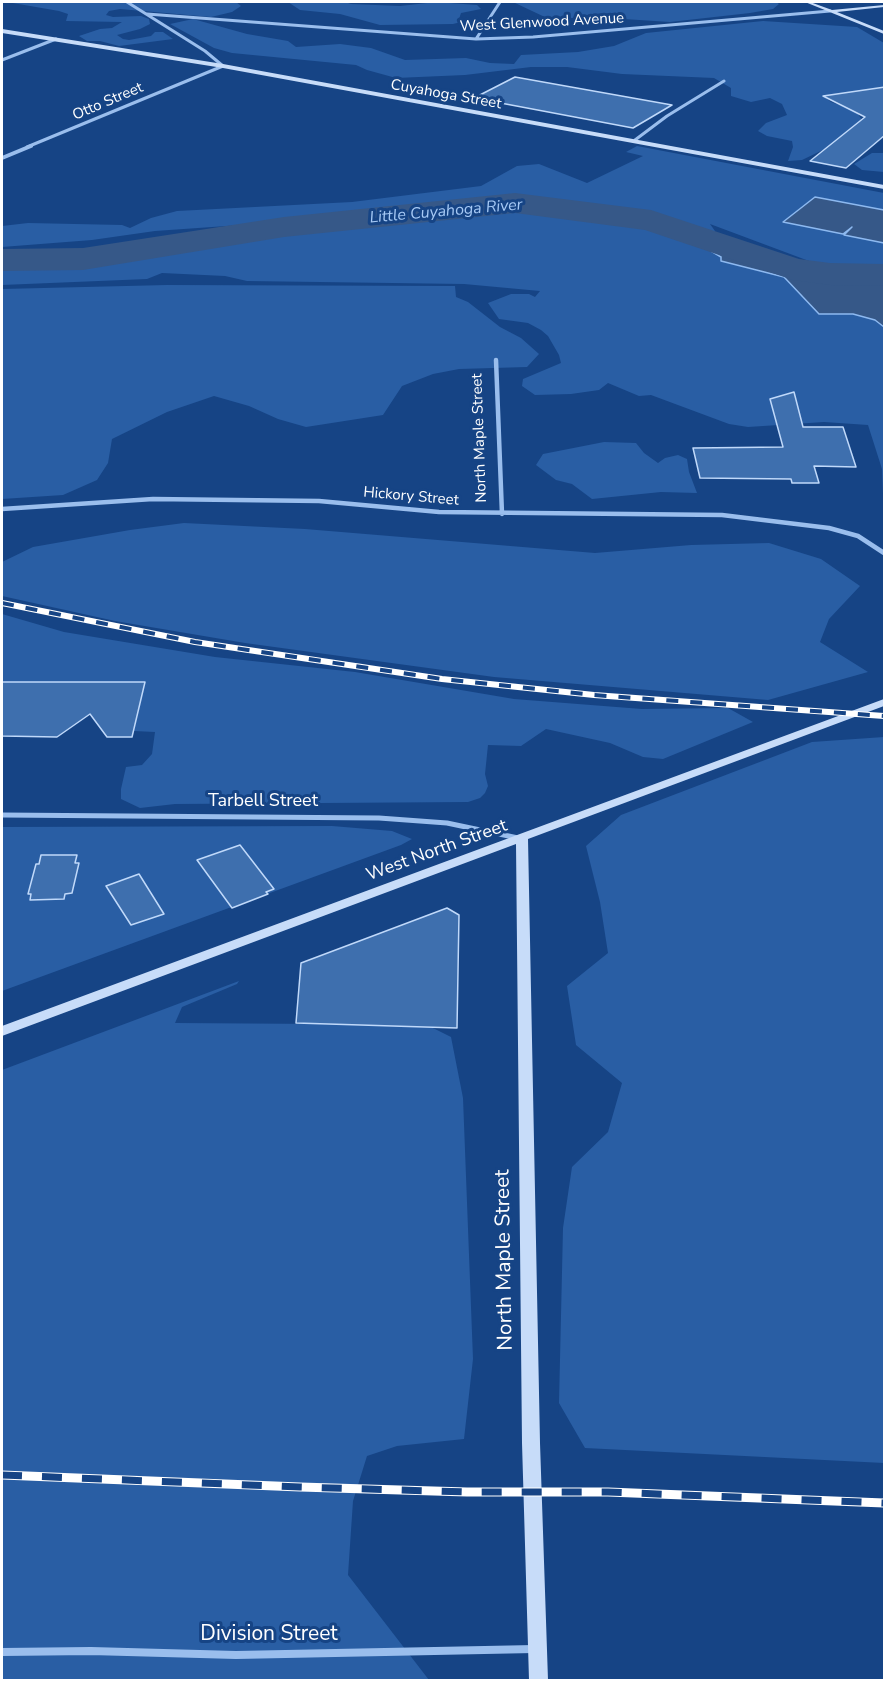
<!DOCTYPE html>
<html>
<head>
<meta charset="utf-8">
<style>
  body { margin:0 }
  #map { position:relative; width:886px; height:1682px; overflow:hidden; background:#164485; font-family:"Nunito Sans",sans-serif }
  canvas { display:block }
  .frame { position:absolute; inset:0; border:3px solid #fff; pointer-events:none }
</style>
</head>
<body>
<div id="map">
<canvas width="886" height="1682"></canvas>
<div class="frame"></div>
</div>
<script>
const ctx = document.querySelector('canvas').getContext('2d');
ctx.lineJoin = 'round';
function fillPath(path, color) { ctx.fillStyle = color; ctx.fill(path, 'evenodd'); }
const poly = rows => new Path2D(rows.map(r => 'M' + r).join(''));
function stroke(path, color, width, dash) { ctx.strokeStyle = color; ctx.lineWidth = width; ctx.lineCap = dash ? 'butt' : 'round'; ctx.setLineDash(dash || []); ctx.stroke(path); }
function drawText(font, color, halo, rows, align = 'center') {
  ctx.font = font + ' "Nunito Sans",sans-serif'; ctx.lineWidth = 6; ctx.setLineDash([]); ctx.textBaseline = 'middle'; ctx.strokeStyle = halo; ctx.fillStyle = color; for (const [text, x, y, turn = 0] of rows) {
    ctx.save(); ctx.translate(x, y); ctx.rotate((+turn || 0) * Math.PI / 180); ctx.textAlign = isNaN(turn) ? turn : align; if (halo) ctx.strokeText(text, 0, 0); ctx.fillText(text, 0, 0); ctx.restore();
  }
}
const green = poly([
  [7,2,236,2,241,6,232,12,211,17,120,9,109,11,106,15,113,17,141,16,149,19,150,24,140,29,117,35,123,39,129,40,151,36,155,32,163,32,173,39,119,46,100,41,87,41,79,36,100,29,112,28,122,22,66,21,68,14,59,11],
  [288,2,345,2,351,4,400,6,436,2,477,5,481,9,461,13,459,19,461,22,453,24,380,25,340,14,300,10],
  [513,2,776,2,779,4,773,9,750,13,670,22,593,17,549,19],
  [193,19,247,34,288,41,296,47,340,44,371,48,405,60,466,58,490,63,514,64,521,55,578,52,614,46,646,33,763,21,857,27,884,43,884,87,826,98,831,102,856,111,862,120,827,148,802,160,788,161,793,147,792,141,767,136,758,131,766,123,787,115,782,104,770,98,751,102,731,96,731,88,714,78,622,74,567,67,531,67,465,75,396,78,367,70,356,65,232,53,214,48,170,24],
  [637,146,884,193,884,264,825,267,710,224,715,231,711,251,744,267,784,277,819,314,853,314,875,320,884,327,884,519,882,469,868,425,824,422,748,427,729,424,651,395,639,396,608,383,599,390,571,394,535,395,522,386,523,379,561,363,559,355,548,336,541,330,528,323,499,319,488,303,511,294,529,294,535,297,540,291,464,284,247,281,225,276,162,273,147,279,2,285,2,265,83,259,284,227,347,220,341,218,155,231,92,240,2,247,2,226,28,223,122,225,130,228,151,218,177,211,352,202,481,186,517,166,539,164,587,183,643,156,626,152],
  [872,153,884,153,884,172,862,170,854,164],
  [167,285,455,286,456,297,468,302,500,327,521,338,539,354,527,367,459,369,433,374,402,386,383,415,306,427,278,419,249,406,214,396,167,412,112,439,108,463,97,480,63,495,2,499,2,289],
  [604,442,636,443,644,453,658,463,665,458,678,455,687,459,689,472,697,493,661,492,592,499,572,484,556,480,536,465,543,454],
  [184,523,305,529,595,553,691,545,769,543,821,559,860,586,829,619,820,642,868,672,768,700,494,677,245,643,115,621,2,596,2,562,33,547,130,530],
  [2,614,64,632,215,657,355,672,514,699,642,709,728,708,753,722,663,759,643,757,610,743,546,729,521,746,488,745,485,774,488,786,485,793,480,798,468,802,175,804,140,808,121,799,121,789,126,767,142,765,152,754,155,732,134,731,145,682,5,682,2,689],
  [884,737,884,1463,585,1448,559,1403,563,1228,572,1167,608,1132,622,1083,576,1045,567,986,608,953,600,902,586,846,621,815,812,742],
  [332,826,392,831,412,839,401,845,2,991,2,827],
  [239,981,237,984,182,1007,175,1023,320,1024,369,1013,433,1028,451,1037,463,1098,473,1359,464,1439,397,1446,367,1456,353,1501,348,1575,429,1680,2,1680,2,1070]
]);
const water = poly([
  [815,197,884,210,884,243,844,235,852,227,843,234,783,222,815,197],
  [715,234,793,262,836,270,884,272,884,327,875,320,853,314,819,314,784,277,721,261,721,257,711,251,715,234]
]);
const river = poly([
  [515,193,651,210,799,259,830,263,884,264,884,286,830,285,793,280,645,230,515,213,284,237,83,270,2,271,2,249,83,248,284,217,515,193]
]);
const building = poly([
  [515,77,672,105,633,128,474,98,515,77],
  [885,87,885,135,846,168,810,161,865,117,823,96,885,87],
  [794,392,803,427,843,427,856,467,814,466,819,483,792,483,791,479,700,478,693,448,783,447,770,399,794,392],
  [2,682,145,682,132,737,107,737,90,714,57,737,2,736,2,682],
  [240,845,274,889,266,892,268,894,232,908,197,860,240,845],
  [41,855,77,855,75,863,79,863,72,893,65,894,64,899,30,900,31,894,28,894,36,864,39,864,41,855],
  [139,874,164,914,131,925,106,886,139,874],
  [447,908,459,915,457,1028,296,1023,301,963,447,908]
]);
const streetFar4 = poly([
  [147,14,476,39,533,37,830,11],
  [476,39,500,2],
  [2,60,56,39],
  [635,140,667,116,724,81],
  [27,147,223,66,205,51,127,2]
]);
const streetFar3 = poly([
  [2,158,31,146]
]);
const streetFar2 = poly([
  [496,360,502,514],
  [2,509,153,499,319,501,439,512,722,515,829,528,858,536,884,553]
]);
const streetFar1 = poly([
  [2,815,379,818,447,823,518,838]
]);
const street = poly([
  [2,1652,91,1651,236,1655,534,1649]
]);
const secondary = poly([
  [805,2,810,2,832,10,884,5,884,7,837,12,884,31,884,34,805,2],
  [2,29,223,64,884,185,884,189,223,68,2,33,2,29],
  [884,699,884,706,528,839,540,1443,548,1680,529,1680,522,1443,516,844,2,1036,2,1026,884,699]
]);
const railFar1 = poly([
  [2,603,195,642,442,679,594,695,884,716]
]);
const rail = poly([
  [2,1475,300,1487,467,1492,608,1492,884,1503]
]);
const farStreetnames = [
  ["West Glenwood Avenue",542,23,-3],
  ["Cuyahoga Street",446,95,10],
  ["Otto Street",108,102,-23],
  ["North Maple Street",480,438,-92],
  ["Hickory Street",411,497,5]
];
const farWaternames = [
  ["Little Cuyahoga River",446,212,-5]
];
const streetNames = [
  ["Tarbell Street",263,802],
  ["West North Street",437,851,-20]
];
const nearStreetnames = [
  ["North Maple Street",505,1260,-91],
  ["Division Street",269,1635]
];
fillPath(green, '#295ea4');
fillPath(water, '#365888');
stroke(water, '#8db9f0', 1.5);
fillPath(river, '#365888');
fillPath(building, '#3e6fae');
stroke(building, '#c0d9fa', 1.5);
stroke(streetFar4, '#9abeed', 3);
stroke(streetFar3, '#9abeed', 4);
stroke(streetFar2, '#9abeed', 4.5);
stroke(streetFar1, '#9abeed', 5);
stroke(street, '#9abeed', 8);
fillPath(secondary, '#c7dcf9');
stroke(railFar1, '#fff', 6);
stroke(rail, '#fff', 9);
stroke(railFar1, '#164485', 4, [12]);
stroke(rail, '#164485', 7, [20]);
drawText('15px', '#fff', '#164485', farStreetnames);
drawText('italic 16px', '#a6c9f5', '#164485', farWaternames);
drawText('18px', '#fff', '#164485', streetNames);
drawText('21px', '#fff', '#164485', nearStreetnames);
</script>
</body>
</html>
